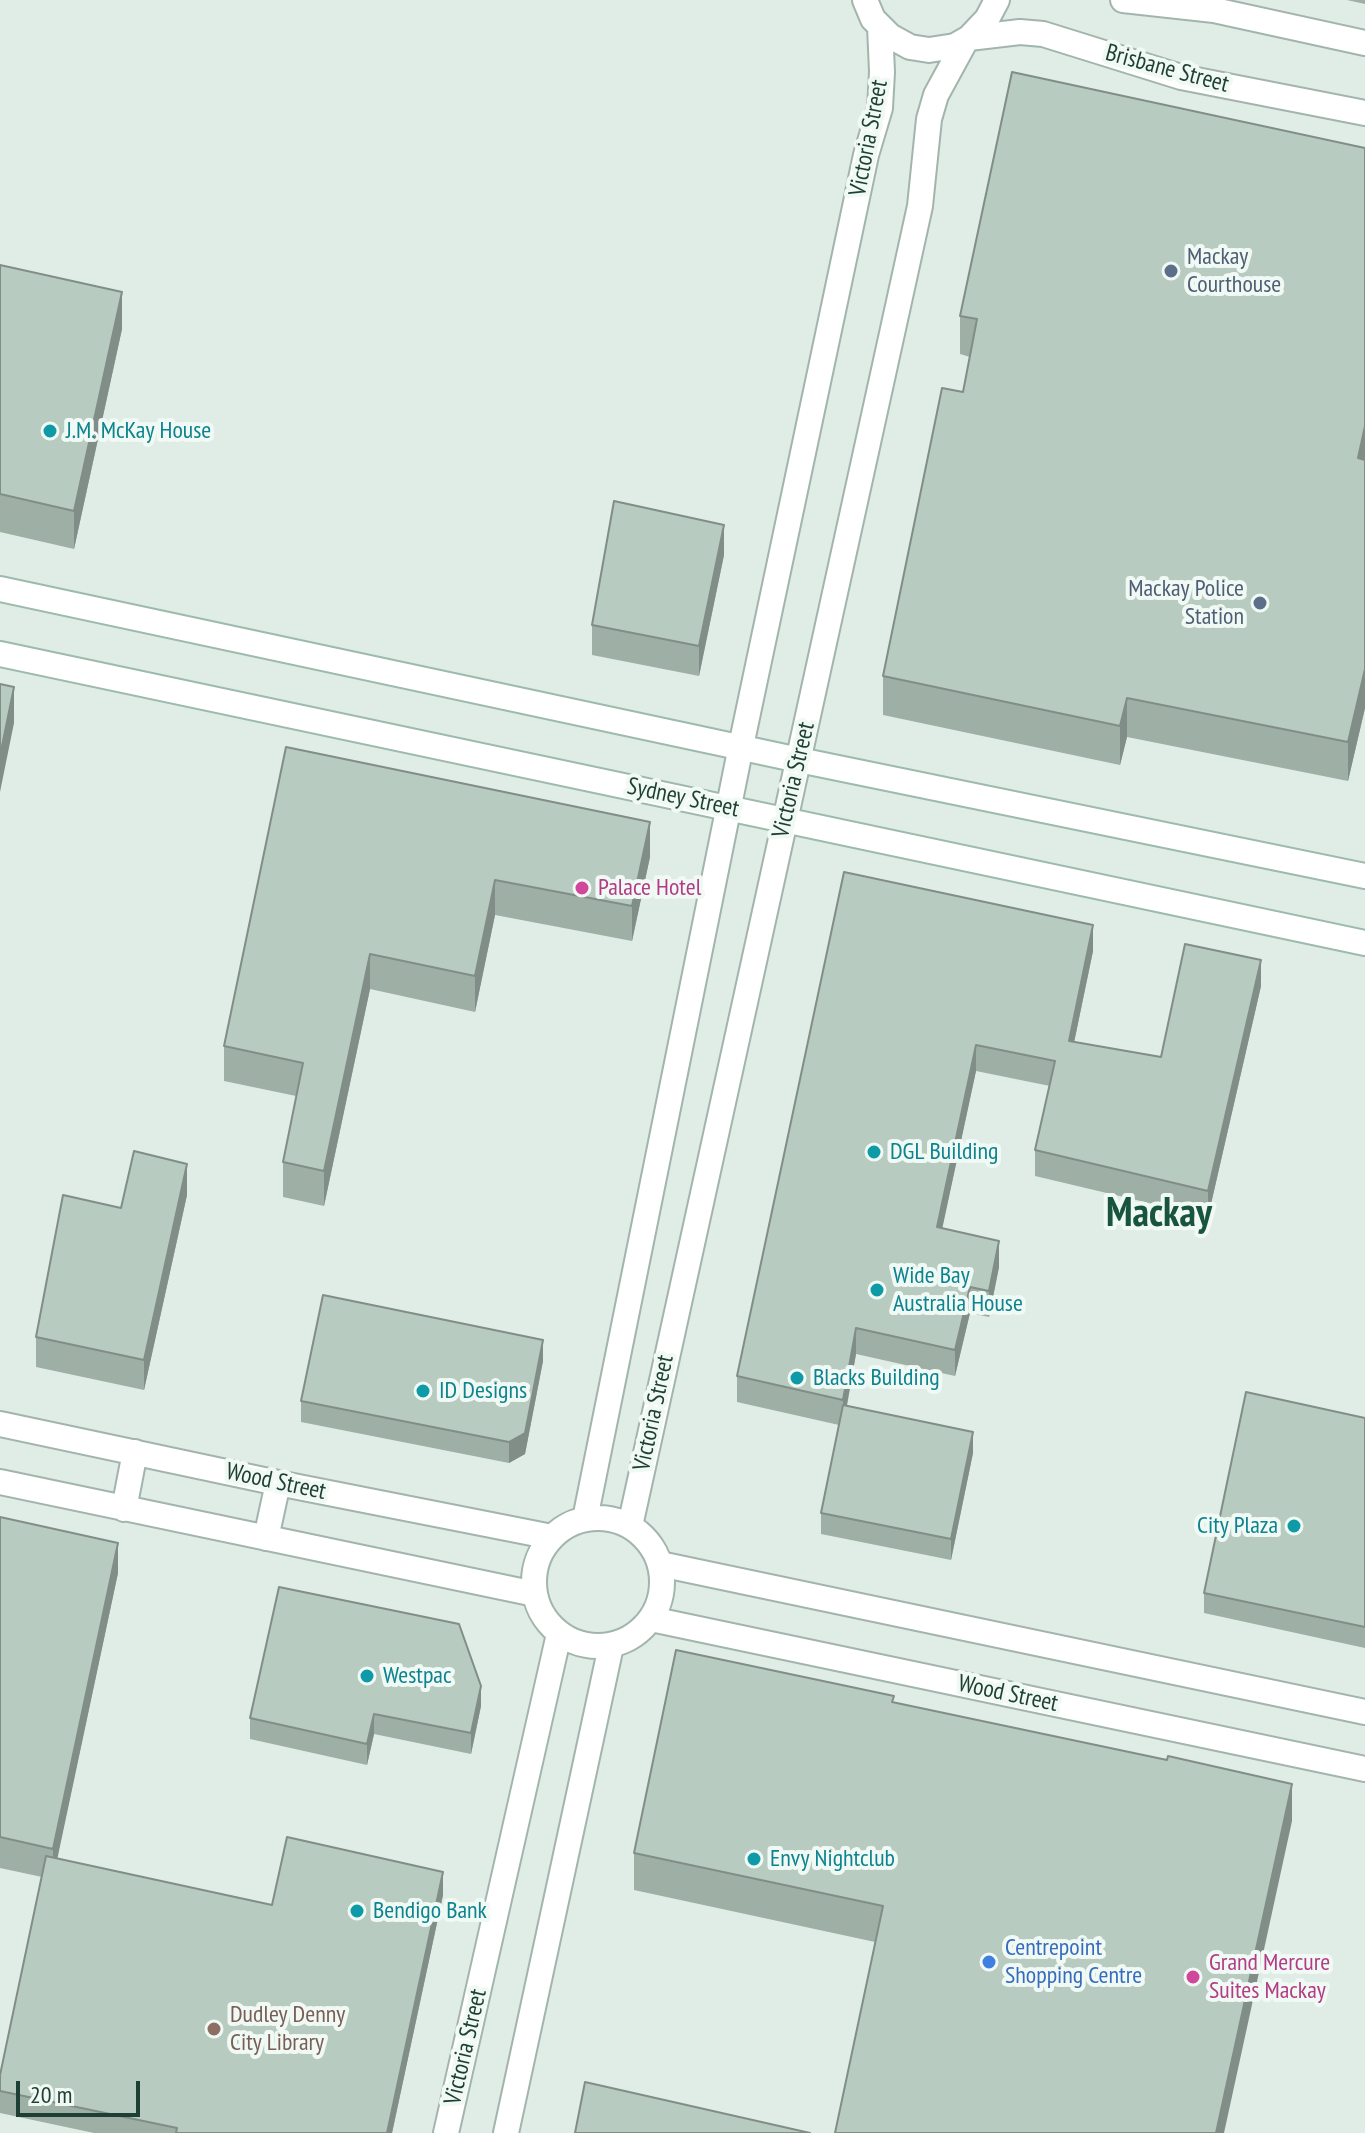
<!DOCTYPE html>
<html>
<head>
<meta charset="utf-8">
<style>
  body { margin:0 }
  #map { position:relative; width:1365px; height:2133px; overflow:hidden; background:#e0ede6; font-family:"PT Sans Narrow",sans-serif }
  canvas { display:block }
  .scale { position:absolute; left:16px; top:2081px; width:124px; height:36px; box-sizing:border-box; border:4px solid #1e3f33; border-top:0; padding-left:10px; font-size:24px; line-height:28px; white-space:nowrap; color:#1e3f33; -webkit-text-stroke:6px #f1f9f4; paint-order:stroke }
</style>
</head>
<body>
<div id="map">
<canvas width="1365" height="2133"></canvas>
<div class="scale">20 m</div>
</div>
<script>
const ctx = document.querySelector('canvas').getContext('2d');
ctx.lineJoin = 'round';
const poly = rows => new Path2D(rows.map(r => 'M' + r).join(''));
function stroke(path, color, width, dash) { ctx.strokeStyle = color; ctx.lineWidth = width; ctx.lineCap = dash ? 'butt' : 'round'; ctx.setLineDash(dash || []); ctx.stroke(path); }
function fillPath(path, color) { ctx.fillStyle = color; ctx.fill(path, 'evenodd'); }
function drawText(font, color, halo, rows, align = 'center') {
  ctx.font = font + ' "PT Sans Narrow",sans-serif'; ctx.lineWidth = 8; ctx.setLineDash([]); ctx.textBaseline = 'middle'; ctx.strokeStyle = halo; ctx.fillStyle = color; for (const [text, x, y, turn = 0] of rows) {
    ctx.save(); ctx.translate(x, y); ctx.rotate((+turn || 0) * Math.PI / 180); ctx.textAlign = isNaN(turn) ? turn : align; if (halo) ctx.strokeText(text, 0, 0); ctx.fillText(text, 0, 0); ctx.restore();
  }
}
const tertiary = poly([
  [865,0,873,19,890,36,910,47,929,50,955,46,969,38,987,19,997,0],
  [1123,0,1214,10,1365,43],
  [969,38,1020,32,1043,34,1181,77,1365,113],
  [0,1424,278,1483,552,1537],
  [0,1482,535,1594],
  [124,1509,135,1452],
  '534 1582a64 64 0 1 1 128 0a64 64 0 1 1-128 0Z',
  [585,1519,741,746,866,155,880,108,882,72,880,26],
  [630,1526,920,206,929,119,936,95,966,40],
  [266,1538,278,1483],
  [660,1564,1365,1712],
  [651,1619,1365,1769],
  [446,2133,559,1634],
  [506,2133,611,1646]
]);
const secondary = poly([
  [0,589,799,760,1365,876],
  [0,654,1365,943]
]);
const wall = poly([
  [1347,0,1365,0,1365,4],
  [1365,148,1365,708,1348,781,1127,737,1120,765,883,715,883,676,963,392,970,357,960,354,960,316],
  [0,265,122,329,74,549,0,532],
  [724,555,699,676,592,655,592,625],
  [286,747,650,857,632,941,495,915,475,1012,370,989,324,1206,283,1197,283,1162,296,1096,224,1081,224,1046],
  [844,872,1093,951,1074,1042,1161,1057,1261,986,1208,1217,1035,1176,1035,1150,1050,1086,976,1071,942,1228,999,1267,989,1317,970,1313,955,1376,856,1354,847,1406,973,1453,951,1560,821,1534,821,1513,839,1425,737,1402,737,1376],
  [187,1195,144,1390,36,1367,36,1337,121,1208],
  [543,1361,525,1454,509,1463,301,1422,301,1401],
  [1365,1418,1365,1648,1204,1613,1204,1593],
  [0,1517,118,1573,57,1858,272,1905,443,1895,392,2133,94,2133,0,2113,0,2075,42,1877,0,1868],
  [894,1702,1292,1821,875,1942,634,1890,634,1853],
  [481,1706,471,1754,374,1734,367,1765,250,1739,250,1718]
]);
const shadedWall = poly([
  [122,292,122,329,74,549,74,511],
  [1365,426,1365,465,1358,458],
  [724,525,724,555,699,676,699,646],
  [1365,669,1365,708,1348,781,1348,742],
  [14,687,14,723,0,792,0,756],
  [1127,698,1127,737,1120,765,1120,726],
  [650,822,650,857,632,941,632,906],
  [495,880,495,915,475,1012,475,976],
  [1093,925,1093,951,1069,1067,1069,1041],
  [370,954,370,989,324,1206,324,1171],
  [1261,960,1261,986,1208,1217,1208,1191],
  [976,1045,976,1071,937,1253,937,1227],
  [187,1164,187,1195,144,1390,144,1360],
  [999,1241,999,1267,989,1317,989,1291],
  [970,1287,970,1313,955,1376,955,1350],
  [856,1328,856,1354,843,1426,843,1400],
  [543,1340,543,1361,525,1454,509,1463,509,1442],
  [973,1432,973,1453,951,1560,951,1539],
  [118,1543,118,1573,53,1879,53,1849],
  [481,1686,481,1706,471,1754,471,1733],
  [374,1714,374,1734,367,1765,367,1744],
  [1292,1784,1292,1821,1224,2133,1216,2133],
  [443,1872,443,1895,392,2133,387,2133]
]);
const building = poly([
  [1012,72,1365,148,1365,426,1358,458,1365,460,1365,669,1348,742,1127,698,1120,726,883,676,942,388,963,392,977,319,960,316,1012,72],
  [0,265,122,292,74,511,0,494,0,265],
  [614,501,724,525,699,646,592,625,614,501],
  [0,684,14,687,0,756,0,684],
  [286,747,650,822,632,906,495,880,475,976,370,954,324,1171,283,1162,303,1063,224,1046,286,747],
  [844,872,1093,925,1069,1041,1161,1057,1185,944,1261,960,1208,1191,1035,1150,1055,1061,976,1045,937,1227,999,1241,989,1291,970,1287,955,1350,856,1328,843,1400,737,1376,844,872],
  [134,1151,187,1164,144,1360,36,1337,63,1195,121,1208,134,1151],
  [323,1295,543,1340,525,1433,509,1442,301,1401,323,1295],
  [1246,1392,1365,1418,1365,1627,1204,1593,1246,1392],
  [843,1405,973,1432,951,1539,821,1513,843,1405],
  [0,1517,118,1543,53,1849,0,1837,0,1517],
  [279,1587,459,1624,481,1686,471,1733,374,1714,367,1744,250,1718,279,1587],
  [676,1650,894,1696,892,1702,1167,1760,1168,1756,1292,1784,1216,2133,835,2133,883,1906,634,1853,676,1650],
  [287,1837,443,1872,387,2133,176,2133,177,2128,0,2091,0,2075,46,1856,272,1905,287,1837],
  [585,2082,810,2133,575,2133,585,2082]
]);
const markers = [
  [1171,271,8,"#5c6f8a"],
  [50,431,8,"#0f9aa8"],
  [1260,603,8,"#5c6f8a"],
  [582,888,8,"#d1479c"],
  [874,1152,8,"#0f9aa8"],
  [877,1290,8,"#0f9aa8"],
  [797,1378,8,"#0f9aa8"],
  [423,1391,8,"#0f9aa8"],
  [1294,1526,8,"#0f9aa8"],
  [367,1676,8,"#0f9aa8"],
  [754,1859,8,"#0f9aa8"],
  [357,1911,8,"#0f9aa8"],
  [989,1962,8,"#3f7fe0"],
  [1193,1977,8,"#d1479c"],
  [214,2029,8,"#8d6e63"]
];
const streetNames = [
  ["Brisbane Street",1167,69,15],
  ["Victoria Street",869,138,-79],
  ["Victoria Street",794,780,-77],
  ["Sydney Street",683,798,12],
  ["Victoria Street",654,1413,-78],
  ["Wood Street",276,1482,12],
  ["Wood Street",1008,1694,12],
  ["Victoria Street",466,2047,-77]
];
const serviceNames = [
  ["Mackay",1187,257],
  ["Courthouse",1187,285],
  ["Mackay Police",1244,589,"right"],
  ["Station",1244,617,"right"]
];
const cultureNames = [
  ["J.M. McKay House",66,431],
  ["DGL Building",890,1152],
  ["Wide Bay",893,1276],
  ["Australia House",893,1304],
  ["Blacks Building",813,1378],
  ["ID Designs",439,1391],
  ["City Plaza",1278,1526,"right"],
  ["Westpac",383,1676],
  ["Envy Nightclub",770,1859],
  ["Bendigo Bank",373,1911]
];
const hotelNames = [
  ["Palace Hotel",598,888],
  ["Grand Mercure",1209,1963],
  ["Suites Mackay",1209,1991]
];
const shopNames = [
  ["Centrepoint",1005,1948],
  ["Shopping Centre",1005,1976]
];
const educationNames = [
  ["Dudley Denny",230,2015],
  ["City Library",230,2043]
];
const townNames = [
  ["Mackay",1159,1215]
];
stroke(tertiary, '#a2b5ad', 28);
stroke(secondary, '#9dbaad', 28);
stroke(tertiary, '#fff', 24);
stroke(secondary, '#fff', 24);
fillPath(wall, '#9eafa6');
fillPath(shadedWall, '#818e87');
fillPath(building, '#b8cbc1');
stroke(building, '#818e87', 2);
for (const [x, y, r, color] of markers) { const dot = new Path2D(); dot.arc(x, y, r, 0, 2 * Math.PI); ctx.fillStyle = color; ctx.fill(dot); stroke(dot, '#f1f9f4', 3); }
drawText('24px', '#1e3f33', '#f1f9f4', streetNames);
drawText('24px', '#4e5e75', '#f1f9f4', serviceNames, 'left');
drawText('24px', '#0d838f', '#f1f9f4', cultureNames, 'left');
drawText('24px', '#b23c85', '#f1f9f4', hotelNames, 'left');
drawText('24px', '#366cbe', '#f1f9f4', shopNames, 'left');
drawText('24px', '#785e54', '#f1f9f4', educationNames, 'left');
drawText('bold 40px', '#185440', '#f1f9f4', townNames);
</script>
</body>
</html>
